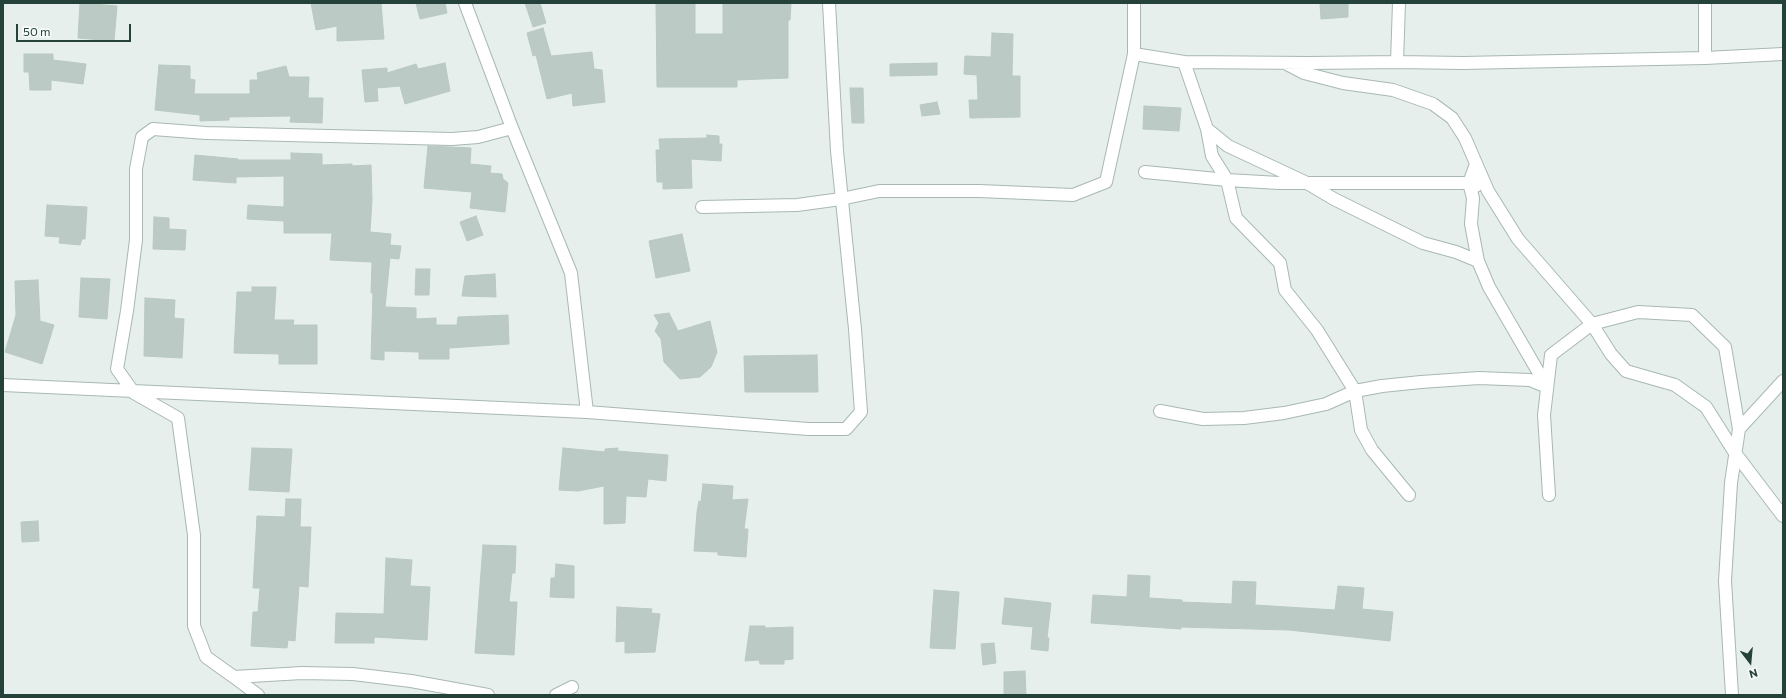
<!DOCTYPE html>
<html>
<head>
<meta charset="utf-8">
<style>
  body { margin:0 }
  #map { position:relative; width:1786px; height:698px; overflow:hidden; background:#e6efeb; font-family:Commissioner,sans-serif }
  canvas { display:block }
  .frame { position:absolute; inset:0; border:4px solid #24423a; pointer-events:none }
  .north { position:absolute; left:1730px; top:642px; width:40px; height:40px; -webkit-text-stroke:3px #f7fbf9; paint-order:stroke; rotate:164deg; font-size:11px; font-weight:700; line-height:16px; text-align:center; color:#24423a }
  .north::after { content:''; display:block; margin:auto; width:14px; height:18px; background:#24423a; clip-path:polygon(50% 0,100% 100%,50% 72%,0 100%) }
  .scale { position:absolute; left:16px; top:24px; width:115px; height:18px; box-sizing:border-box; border:2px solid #24423a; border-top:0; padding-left:5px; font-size:12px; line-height:14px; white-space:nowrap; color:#24423a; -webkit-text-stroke:3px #f7fbf9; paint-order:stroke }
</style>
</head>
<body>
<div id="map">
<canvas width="1786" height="698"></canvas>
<div class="frame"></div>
<div class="north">N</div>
<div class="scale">50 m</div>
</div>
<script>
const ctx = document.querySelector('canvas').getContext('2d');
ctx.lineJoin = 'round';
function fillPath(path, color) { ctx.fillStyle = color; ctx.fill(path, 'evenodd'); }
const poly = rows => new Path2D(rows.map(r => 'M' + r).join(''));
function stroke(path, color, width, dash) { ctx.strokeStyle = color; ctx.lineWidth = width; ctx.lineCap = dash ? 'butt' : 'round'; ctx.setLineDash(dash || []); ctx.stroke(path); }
const building = poly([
  [80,3,117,6,114,41,78,38,80,3],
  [311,3,381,3,384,39,337,41,337,26,316,30,311,3],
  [416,3,445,3,447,13,420,19,416,3],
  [525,3,540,3,546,23,533,27,525,3],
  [656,3,695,3,695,34,723,34,723,3,791,3,790,20,788,20,788,78,737,80,737,87,657,87,656,3],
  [1320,3,1348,3,1348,17,1321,19,1320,3],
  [543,28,551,56,592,52,594,69,602,70,605,102,573,106,572,93,547,99,536,55,533,56,527,33,543,28],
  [992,33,1013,34,1012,76,1020,76,1020,117,970,118,969,100,978,100,977,75,964,74,965,56,991,57,992,33],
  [24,54,53,54,53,60,86,64,83,84,51,80,51,90,30,90,29,72,24,72,24,54],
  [445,63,450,91,405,104,400,86,377,88,378,101,365,102,362,70,387,68,387,73,416,64,418,69,445,63],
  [937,63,937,75,890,76,890,64,937,63],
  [159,65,190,66,190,79,195,80,194,94,250,94,250,80,258,80,257,73,286,66,289,77,309,77,308,98,323,98,322,123,290,122,291,116,229,117,229,120,200,121,200,115,155,110,159,65],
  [850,88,863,88,864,123,852,123,850,88],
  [937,102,940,114,922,116,920,105,937,102],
  [1144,106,1181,108,1179,131,1143,129,1144,106],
  [707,135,719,136,719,144,722,144,721,161,691,159,692,188,663,189,663,182,657,182,656,150,660,150,659,139,707,138,707,135],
  [428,146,471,148,470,164,491,166,490,173,502,174,503,179,508,183,505,212,470,208,472,192,424,188,428,146],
  [291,153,322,154,322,165,352,164,352,166,371,165,372,200,370,232,391,234,390,245,401,246,399,259,390,258,385,307,416,308,416,319,436,318,436,325,457,325,458,317,508,315,509,344,449,348,449,359,419,359,419,352,384,351,384,360,371,359,373,293,371,293,372,262,330,260,332,233,284,233,284,221,247,219,248,205,284,207,284,176,236,177,236,183,193,180,195,155,238,159,238,160,291,160,291,153],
  [47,205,87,207,85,239,82,239,80,245,59,243,60,237,45,236,47,205],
  [476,216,483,235,467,241,460,222,476,216],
  [154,217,169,218,169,229,186,230,185,250,153,249,154,217],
  [682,234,690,271,656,278,649,241,682,234],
  [416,269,430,269,429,295,415,295,416,269],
  [495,274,496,297,462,296,465,276,495,274],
  [81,278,110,279,107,319,79,317,81,278],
  [38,280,40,321,54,325,42,364,5,352,16,315,15,281,38,280],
  [252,287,276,287,274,320,294,320,293,325,317,325,317,364,279,364,279,354,234,353,237,292,252,292,252,287],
  [145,298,175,300,174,318,184,319,182,358,144,356,145,298],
  [669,313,678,331,710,321,717,352,711,367,700,377,680,379,664,362,661,339,655,331,659,323,654,315,669,313],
  [817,355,818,392,745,392,744,356,817,355],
  [252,448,292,449,289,492,249,490,252,448],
  [563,448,605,452,605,449,618,448,617,451,668,455,666,481,648,479,646,497,626,496,625,523,604,524,604,486,578,491,559,490,563,448],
  [703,484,733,486,732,500,748,499,744,529,748,529,746,557,718,555,718,552,694,551,697,512,699,501,701,502,703,484],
  [286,499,301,499,300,527,311,527,308,587,299,586,295,641,288,640,287,648,251,646,253,612,258,612,260,588,253,588,257,516,285,517,286,499],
  [38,521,39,541,22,542,21,522,38,521],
  [483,545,516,546,515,573,512,573,509,602,517,602,514,655,475,653,483,545],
  [386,558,412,560,410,586,430,587,427,640,374,637,374,643,335,643,336,613,384,614,386,558],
  [556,564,574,566,574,598,550,597,551,578,555,578,556,564],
  [1128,575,1150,576,1149,598,1182,600,1182,602,1232,604,1233,581,1256,582,1255,605,1335,610,1338,586,1364,588,1362,609,1393,612,1390,641,1289,630,1181,627,1181,629,1091,623,1093,595,1127,597,1128,575],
  [934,590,959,592,955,649,930,648,934,590],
  [1005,598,1051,603,1047,638,1049,638,1048,651,1031,649,1033,627,1002,624,1005,598],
  [617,607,652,609,651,613,660,614,655,652,625,653,625,641,616,642,617,607],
  [750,626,765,626,765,628,793,627,793,659,784,660,784,664,760,664,759,660,745,661,750,626],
  [994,643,996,663,983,665,981,644,994,643],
  [1025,671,1026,695,1004,695,1004,672,1025,671]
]);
const minor = poly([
  [465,3,512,128,478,137,452,139,206,133,153,129,142,137,136,169,136,240,127,311,117,369,134,393,178,418,194,535,194,626,206,657,234,677,302,673,353,674,411,681,488,695],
  [1134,54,1184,62,1308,63,1397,62,1463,63,1705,58,1783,54],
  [1705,58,1705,3],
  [1184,62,1207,129,1212,156,1227,180,1236,218,1280,263,1285,290,1317,330,1355,391,1361,430,1372,450,1409,495],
  [1397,62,1399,3],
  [1285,63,1304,73,1343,83,1393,90,1433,104,1452,118,1465,138,1488,191,1518,239,1592,324,1611,354,1626,371,1675,385,1706,407,1735,453,1783,516],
  [512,128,571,273,587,412],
  [1207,129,1228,146,1307,183,1334,199,1423,243,1456,252,1478,261],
  [1145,172,1227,180,1279,183,1469,183,1476,186],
  [702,207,797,205,841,199,879,191,979,191,1073,195,1106,182,1134,54,1134,3],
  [3,385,587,412,808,429,846,429,861,412,855,329,837,151,829,3],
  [1160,411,1203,419,1244,418,1284,413,1326,404,1355,391,1382,386,1421,382,1479,378,1530,380,1547,387,1489,287,1478,261,1471,224,1473,198,1469,183,1476,164],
  [1739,429,1783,381],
  [1549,495,1544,415,1551,355,1592,324,1638,312,1692,315,1725,347,1739,429,1731,483,1725,581,1732,695],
  [234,677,258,695],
  [556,695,572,687]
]);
fillPath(building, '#bbcac4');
stroke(building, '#b8c9c2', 1);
stroke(minor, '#a8b8b2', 14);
stroke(minor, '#fff', 12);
</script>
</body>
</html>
